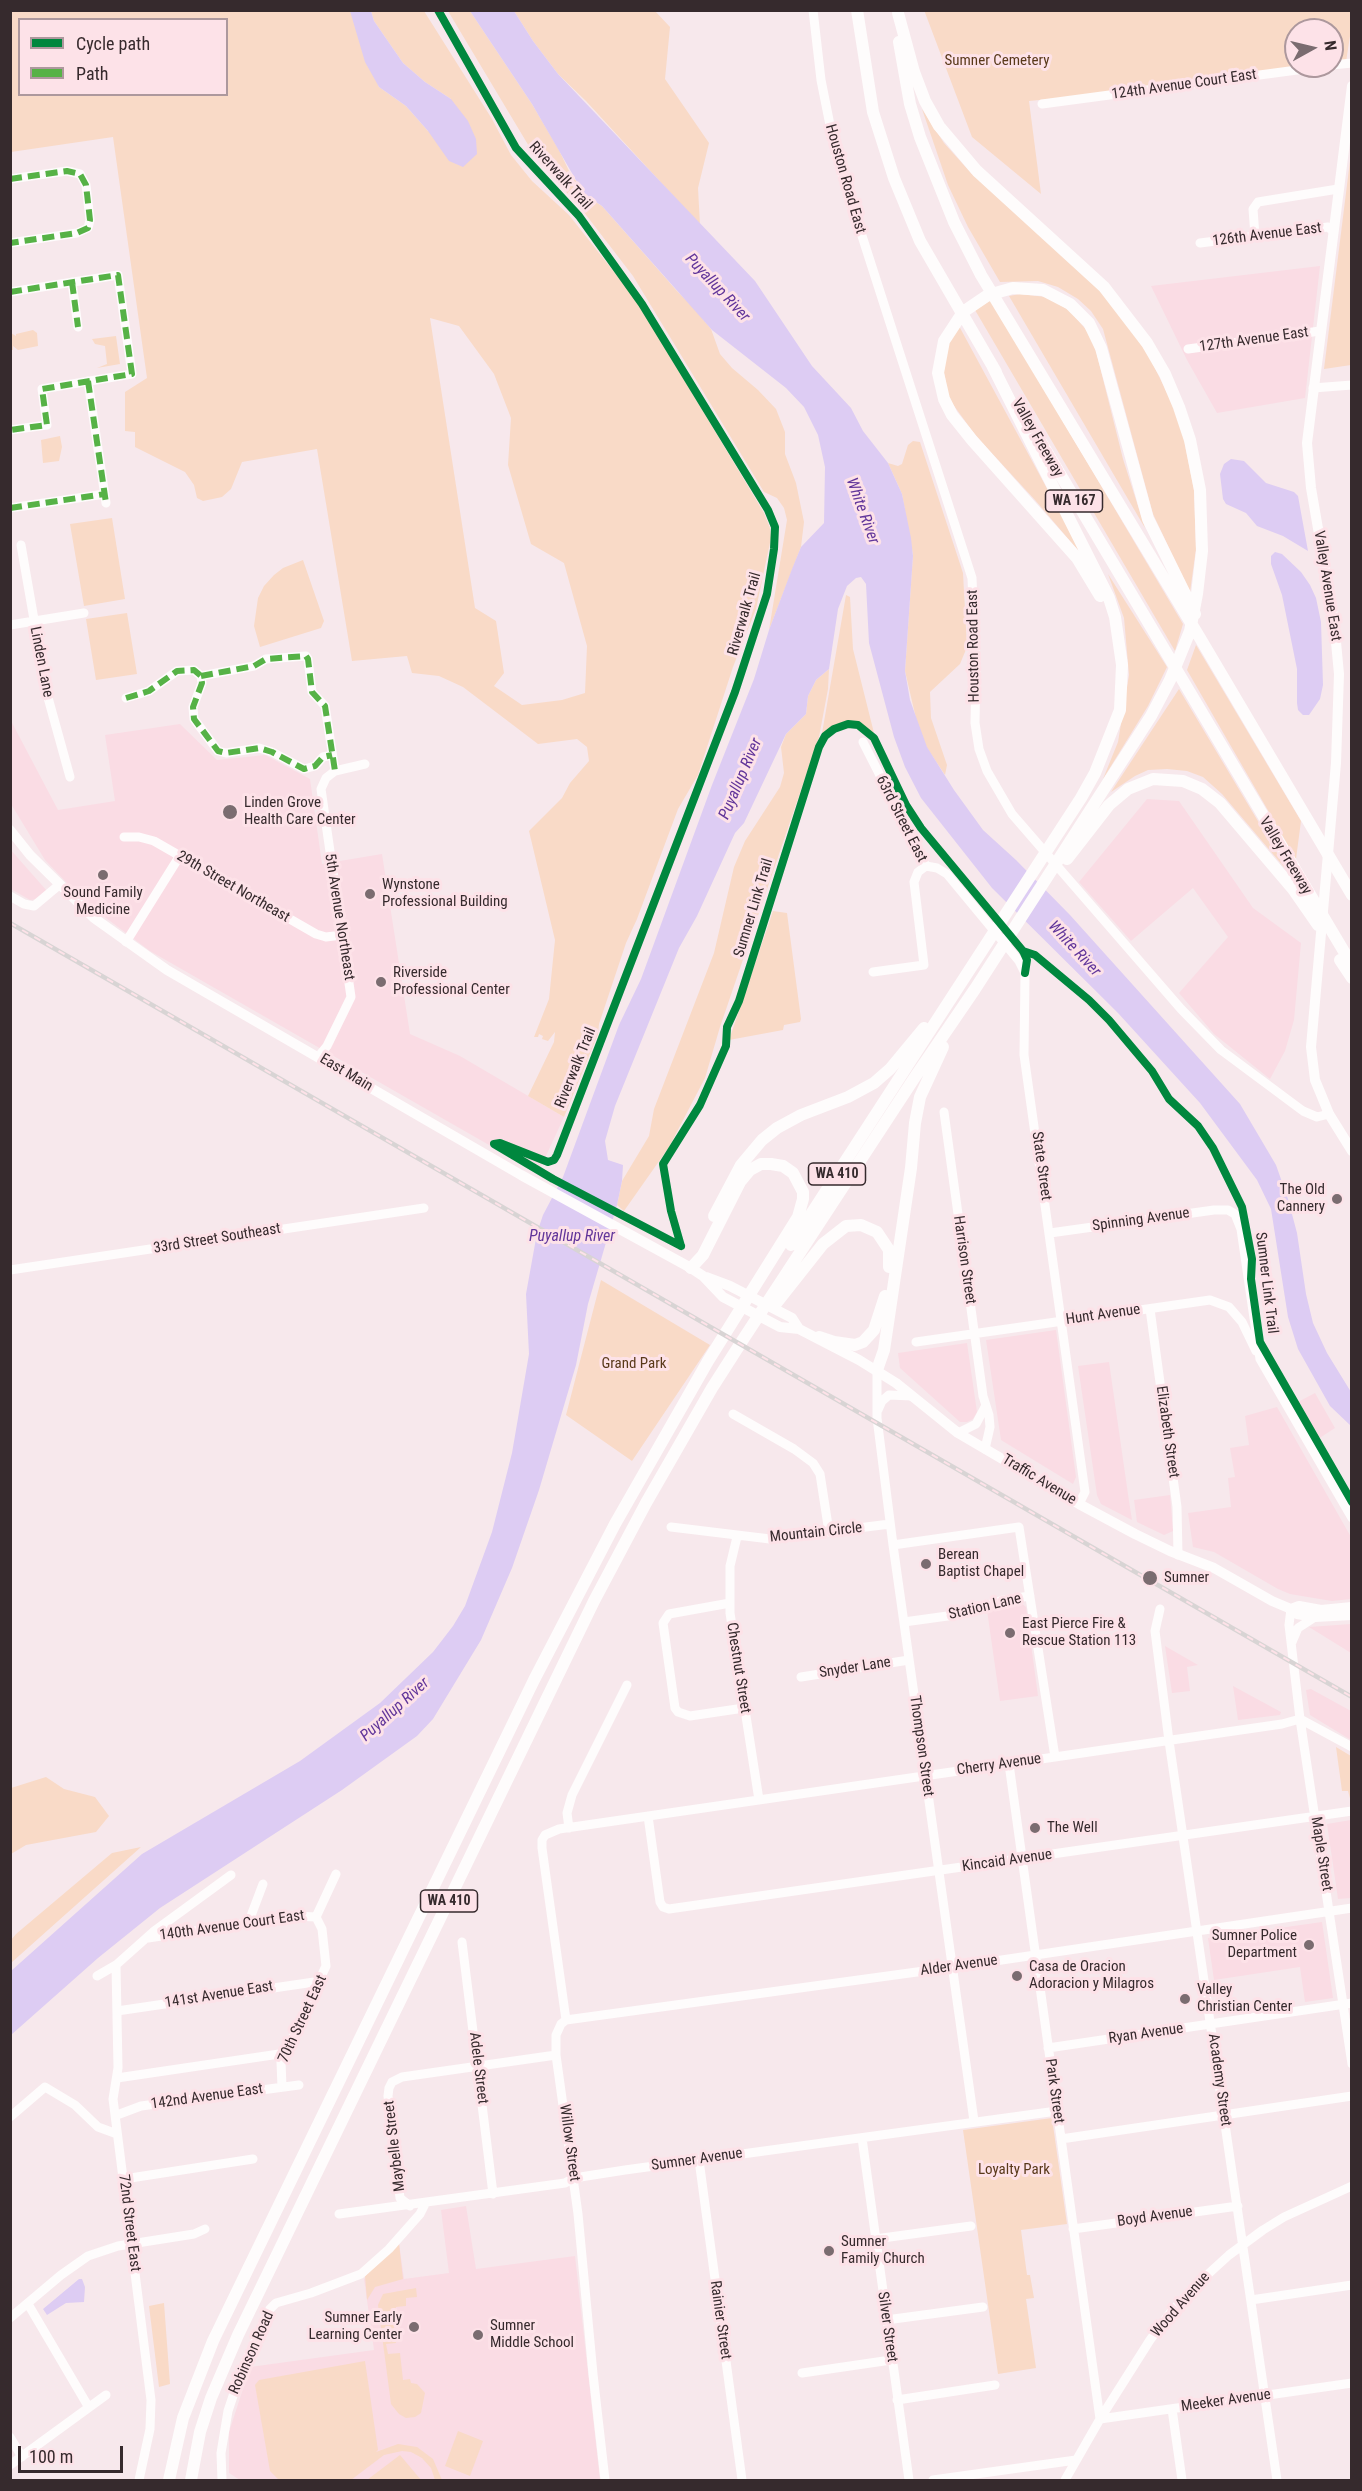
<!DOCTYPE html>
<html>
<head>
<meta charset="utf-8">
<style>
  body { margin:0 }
  #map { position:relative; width:1362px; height:2491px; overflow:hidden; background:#f7e8ec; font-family:"Roboto Condensed",sans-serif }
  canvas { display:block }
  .frame { position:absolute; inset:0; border:12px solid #362a2d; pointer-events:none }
  .legend { position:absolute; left:18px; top:18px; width:210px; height:78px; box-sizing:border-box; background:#fde2e8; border:2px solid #ad989d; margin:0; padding:8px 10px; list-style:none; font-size:18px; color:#362a2d }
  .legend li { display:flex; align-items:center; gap:12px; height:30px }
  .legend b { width:30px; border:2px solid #ad989d }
  .north { position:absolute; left:1284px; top:18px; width:60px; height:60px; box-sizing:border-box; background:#fde2e8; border:2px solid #ad989d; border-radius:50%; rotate:82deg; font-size:16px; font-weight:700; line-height:24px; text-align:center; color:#362a2d }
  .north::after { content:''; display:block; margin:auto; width:21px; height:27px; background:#7a6c70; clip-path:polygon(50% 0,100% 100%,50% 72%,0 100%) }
  .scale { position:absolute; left:18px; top:2446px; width:105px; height:27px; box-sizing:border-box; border:3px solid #362a2d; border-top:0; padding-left:8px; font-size:18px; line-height:21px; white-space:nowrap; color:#362a2d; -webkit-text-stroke:4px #fde2e8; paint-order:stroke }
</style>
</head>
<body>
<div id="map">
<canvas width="1362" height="2491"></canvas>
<div class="frame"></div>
<ul class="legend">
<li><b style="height:8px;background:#00873e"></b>Cycle path</li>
<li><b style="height:8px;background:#56b246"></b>Path</li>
</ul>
<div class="north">N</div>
<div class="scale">100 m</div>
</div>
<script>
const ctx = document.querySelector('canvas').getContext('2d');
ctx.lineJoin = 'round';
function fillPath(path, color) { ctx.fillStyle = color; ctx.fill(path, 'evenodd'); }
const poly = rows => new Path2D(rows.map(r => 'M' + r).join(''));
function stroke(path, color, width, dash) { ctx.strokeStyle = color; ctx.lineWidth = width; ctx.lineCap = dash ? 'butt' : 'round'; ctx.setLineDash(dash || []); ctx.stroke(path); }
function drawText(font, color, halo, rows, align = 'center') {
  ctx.font = font + ' "Roboto Condensed",sans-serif'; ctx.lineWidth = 6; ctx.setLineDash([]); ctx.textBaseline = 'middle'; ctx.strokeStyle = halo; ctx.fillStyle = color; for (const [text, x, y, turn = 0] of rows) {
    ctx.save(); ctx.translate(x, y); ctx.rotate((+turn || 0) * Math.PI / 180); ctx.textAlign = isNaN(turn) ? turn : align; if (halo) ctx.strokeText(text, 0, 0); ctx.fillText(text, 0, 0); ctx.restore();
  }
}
const built = poly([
  [1320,266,1305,398,1217,413,1187,360,1151,286],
  [10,719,58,810,115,801,105,735,180,724,217,760,265,755,310,779,322,864,382,854,410,1034,460,1056,564,1117,538,1173,150,951,86,903,45,860,11,804],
  [1147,799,1179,801,1253,908,1301,943,1294,1020,1285,1051,1270,1079,1214,1034,1179,993,1228,937,1193,888,1131,941,1079,882],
  [10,849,47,891,37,899,30,900,11,889],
  [1056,1330,1076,1477,1073,1484,1001,1440,986,1340],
  [967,1343,977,1412,973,1419,967,1422,960,1422,900,1368,898,1353],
  [1109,1362,1129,1501,1132,1520,1101,1504,1097,1495,1078,1366],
  [1315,1393,1335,1428,1318,1439,1296,1403],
  [1277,1407,1351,1537,1351,1599,1332,1601,1290,1594,1278,1589,1214,1552,1193,1547,1188,1513,1231,1507,1228,1478,1235,1477,1230,1448,1249,1445,1245,1416],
  [1170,1495,1173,1531,1164,1535,1137,1522,1134,1500],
  [1020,1602,1026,1607,1038,1696,1000,1701,987,1610],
  [1351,1624,1351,1653,1309,1627],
  [1165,1646,1198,1665,1187,1667,1190,1691,1172,1693],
  [1233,1686,1281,1712,1280,1715,1238,1720],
  [1311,1689,1351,1711,1351,1740,1310,1715,1306,1690],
  [1351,1820,1351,1898,1338,1899,1327,1824],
  [1322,1922,1333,1998,1305,2002,1300,1967,1214,1980,1208,1938],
  [466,2206,476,2269,575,2256,600,2480,240,2480,229,2473,229,2432,250,2367,374,2350,364,2279,399,2243,404,2279,449,2273,441,2210]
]);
const green = poly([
  [350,10,379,87,406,106,428,131,451,99,425,82,403,63,374,21,371,11,424,11,492,119,511,155,532,181,569,215,637,301,764,513,770,528,771,538,756,609,733,667,698,775,678,809,637,919,626,943,599,1024,598,1034,564,1117,528,1096,554,1042,555,1032,548,1041,542,1039,543,1036,539,1034,538,1037,534,1037,549,999,555,940,529,831,562,798,570,783,589,761,587,747,577,739,538,744,463,687,439,676,412,673,407,656,352,661,317,449,242,462,231,489,222,497,203,501,197,498,194,485,185,472,135,447,135,432,125,431,125,392,147,378,113,137,11,152,11,11],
  [20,20,226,20,226,94,20,94],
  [430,318,459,326,494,374,511,418,508,465,531,544,564,563,587,646,585,693,562,700,522,705,494,686,504,673,496,621,475,608],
  [924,10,1351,10,1352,23,1346,62,1332,64,1332,30,1296,30,1296,66,1169,87,1029,101,1041,194,972,137],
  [448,11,470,11,532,104,559,150,570,173,589,198,602,206,677,291,695,309,711,329,720,354,732,368,758,390,776,409,785,432,785,454,796,483,804,522,801,547,769,630,787,520,784,508,777,498,764,492,633,276,583,211,536,158],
  [514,11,655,11,670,27,665,79,709,143,698,188,700,225,586,101,558,74,533,41],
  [922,109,944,143,971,173,1091,281,1116,308,1149,356,1174,407,1183,434,1194,490,1196,549,1190,592,1153,514,1103,329,1091,311,1078,299,1058,287,1038,281,1000,282,968,227,948,185],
  [1351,153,1351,365,1324,369],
  [1020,294,1046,297,1069,310,1089,333,1096,351,1123,459,1145,528,1009,296],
  [991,300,1183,624,1175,651,975,310],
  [959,326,1063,518,1082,555,1035,500,976,436,949,399,943,367,949,341],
  [33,330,37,333,38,346,18,350,13,346,13,350,11,350,11,333,16,336,16,334],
  [116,336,120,364,97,368,107,364,105,346,95,344,92,339],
  [60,436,62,447,59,461,43,463,41,440],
  [913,441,920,442,963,573,967,647,960,664,930,692,931,718,947,765,945,775,927,748,918,727,905,671,913,555,902,494,888,463,898,466,902,464,908,445],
  [112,518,125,599,84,606,70,524],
  [303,560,324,621,321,628,260,647,254,626,258,598,264,586,274,575,283,568],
  [1108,574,1167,667,1148,706,1103,779,1118,742,1129,675,1124,618],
  [846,595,850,597,853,649,874,733,862,725,846,722,831,728,821,739],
  [127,613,137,674,96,680,86,619],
  [1196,645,1301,821,1296,859,1187,670],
  [829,669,828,689,819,737,720,1027,705,1078,669,1147,624,1211,617,1205,622,1181,649,1136,654,1109,714,953,734,867,745,841,780,787,784,773,781,747,786,734,806,714,808,696,816,680],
  [1179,689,1289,873,1222,794,1203,777,1187,771,1167,769,1148,770,1135,776,1111,792],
  [773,911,787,913,801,1019,800,1022,784,1025,783,1030,729,1040],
  [601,1280,710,1345,632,1461,566,1415],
  [1336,1747,1351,1756,1351,1802,1348,1791,1342,1791],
  [46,1777,64,1789,95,1797,109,1816,96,1832,26,1845,11,1854,11,1788],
  [141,1847,11,1963,11,1940,16,1934,112,1853],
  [1052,2118,1067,2224,1021,2230,1027,2275,1030,2275,1034,2298,1026,2299,1036,2368,998,2374,963,2130],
  [399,2243,403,2279,375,2287,367,2300,365,2276],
  [416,2288,417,2297,406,2298,406,2306,396,2307,396,2311,392,2311,396,2343,386,2344,388,2354,400,2353,403,2380,410,2379,411,2383,417,2384,425,2393,421,2413,415,2417,406,2418,399,2414,391,2404,378,2305,383,2294],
  [164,2303,170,2384,159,2387,149,2306],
  [365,2361,378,2450,376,2452,398,2444,417,2447,433,2459,442,2480,435,2480,431,2468,422,2458,411,2452,402,2451,384,2455,351,2480,279,2480,270,2471,255,2385,259,2380],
  [458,2431,483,2441,470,2476,445,2466],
  [400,2455,421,2480,367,2480]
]);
const water = poly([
  [350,11,371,11,374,21,403,63,425,82,451,99,468,121,476,139,477,154,463,167,449,161,428,131,406,106,379,87,365,62],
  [470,11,514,11,533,41,558,74,755,281,812,366,851,408,863,431,888,463,902,494,911,538,913,556,905,671,910,700,927,747,954,790,983,830,1016,860,1070,915,1240,1104,1276,1165,1288,1199,1297,1233,1306,1294,1313,1323,1327,1353,1351,1392,1351,1426,1330,1406,1298,1349,1288,1317,1271,1209,1257,1180,1200,1103,1118,1013,992,888,921,798,905,767,894,737,869,643,866,584,861,577,856,578,847,586,838,609,829,669,816,680,808,696,806,714,786,734,744,823,735,833,697,916,679,948,615,1106,605,1141,608,1160,623,1165,622,1181,617,1205,588,1304,576,1365,539,1490,512,1568,481,1640,433,1719,417,1736,342,1790,160,1908,98,1958,11,2035,11,1971,142,1854,300,1761,380,1703,433,1652,453,1626,465,1606,492,1532,512,1453,529,1354,526,1294,537,1233,543,1215,563,1177,619,1025,641,979,712,785,754,679,769,630,792,569,801,547,824,523,825,467,818,435,804,407,786,388,712,330,602,206,584,194,532,104],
  [1231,459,1244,461,1266,483,1294,492,1298,496,1308,551,1283,536,1257,526,1246,513,1226,504,1223,499,1220,474,1224,464],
  [1275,552,1282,554,1301,572,1310,585,1316,598,1321,622,1323,685,1320,699,1309,715,1303,715,1298,710,1297,703,1297,669,1282,595,1271,564,1271,556],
  [79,2279,82,2279,85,2287,84,2302,66,2303,47,2315,43,2309]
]);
const minor = poly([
  [813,10,821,80,836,155,972,578,976,672,975,723,979,749,987,771,1012,814,1181,1009,1221,1050,1303,1111,1317,1117,1329,1114],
  [1332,65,1352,63],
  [1042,104,1327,66],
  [10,179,67,171,80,174,86,185,90,220,88,228,77,233,10,243],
  [1255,236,1253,209,1258,202,1338,189],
  [1200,243,1328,227,1333,231],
  [72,282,78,327],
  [10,292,118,275,132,374,42,389,47,425,10,430],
  [1188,349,1320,331],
  [88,381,106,503],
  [1313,388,1352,385],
  [10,508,105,494],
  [21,545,47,694,70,777],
  [10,625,84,613],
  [201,676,254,666,266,659,306,656,308,659,312,692,325,706,335,771],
  [126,698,149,691,177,671,194,670,201,676,202,683,193,707,194,719,218,751,226,753,259,748,272,752,304,769,315,766,323,757,332,755],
  [863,742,926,866],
  [124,837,139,837,154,841,316,934,326,937,342,935],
  [926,866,937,868,947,874,1019,961,1025,973,1024,1055,1085,1492,1079,1504],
  [10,896,24,904,34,906,59,885],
  [126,942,179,857],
  [873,972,924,965,914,882,918,872,926,866],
  [318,1057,327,1046,351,997,321,789,326,778,335,771,365,764],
  [944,1112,983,1396,989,1415,990,1427,985,1449],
  [1050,1233,1214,1210,1228,1210,1235,1214,1241,1229,1260,1359,1352,1518],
  [10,1270,424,1208],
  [1150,1309,1177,1507,1178,1555],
  [916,1342,1210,1300,1229,1307,1242,1322,1256,1351],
  [877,1370,877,1418,893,1545,974,2121],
  [878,1410,882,1401,889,1395,912,1396],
  [733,1414,794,1449,813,1463,820,1474,829,1532],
  [958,1433,976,1424,985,1407],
  [671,1527,770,1539,890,1524],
  [737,1537,730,1566,730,1613,759,1800],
  [893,1545,1019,1527,1055,1757],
  [730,1603,669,1614,663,1623,675,1708,678,1712,690,1716,744,1708],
  [1160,1609,1155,1631,1169,1741,1277,2480],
  [1291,1609,1289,1625,1300,1719,1352,2064],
  [904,1622,962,1614,1003,1600,1030,1596],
  [1292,1642,1298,1628,1315,1617],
  [801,1677,909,1660],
  [1300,1719,1352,1747],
  [1009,1764,1100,2419,1352,2383],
  [648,1816,660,1902,663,1907,669,1909,1352,1811],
  [569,1828,567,1813,572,1795,627,1685],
  [316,1917,336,1874],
  [249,1921,263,1884],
  [148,1938,295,1916,316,1917],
  [462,1942,493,2194],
  [116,1965,118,2068,113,2099,151,2400,150,2429,139,2480],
  [97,1976,116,1965,153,1932,231,1875],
  [117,2011,321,1981],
  [566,2020,968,1965,1352,1908],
  [1048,2048,1352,2003],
  [117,2078,286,2053],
  [282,2087,281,2062,326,1966,322,1929,316,1917],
  [117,2115,141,2106,299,2085],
  [10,2117,45,2087,75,2105,98,2127,117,2134],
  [862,2138,909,2480],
  [1061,2139,1352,2096],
  [699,2160,742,2480],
  [124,2179,253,2159],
  [410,2206,400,2198,388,2096,389,2088,392,2082,402,2077,556,2055],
  [339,2214,565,2183,574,2178,625,2170,1057,2111],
  [1073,2229,1238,2206],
  [875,2239,971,2226],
  [1251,2300,1352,2285],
  [28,2304,88,2406],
  [10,2318,61,2275,88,2256,118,2246,194,2234,205,2229],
  [886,2320,983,2307],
  [802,2373,891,2360],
  [897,2400,995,2385],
  [1172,2409,1182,2480],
  [10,2437,22,2457],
  [10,2465,106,2395],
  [222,2480,221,2453,228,2411,241,2372,270,2309,276,2303,311,2293,361,2274,389,2249,420,2214,425,2204],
  [605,2480,593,2374,578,2214,556,2055,556,2035,561,2024,566,2020,542,1848,542,1840,545,1835,559,1829,1282,1724,1300,1719],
  [933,2480,1076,2460],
  [1065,2480,1100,2419,1150,2340,1170,2313,1195,2286,1229,2255,1263,2230,1284,2217,1352,2186]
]);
const major = poly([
  [1352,86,1307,443,1311,488,1334,621,1339,674,1336,763,1311,1047,1315,1080,1320,1092,1329,1114,1352,1151],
  [10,830,30,855,94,918,167,970,521,1175,691,1268,703,1276,723,1297,780,1327,799,1329,859,1360,896,1383,958,1433,1079,1504,1135,1534,1170,1551,1214,1568,1272,1601,1291,1609,1297,1614,1315,1617,1352,1615],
  [706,1277,730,1286,792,1318,799,1329],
  [1291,1609,1299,1606,1321,1610,1352,1607]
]);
const highway = poly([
  [857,10,873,112,894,178,920,241,996,372],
  [899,42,910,104,920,137,954,222,981,275,1200,638,1352,895],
  [1041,442,1352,965],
  [1100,596,1077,558,972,440,952,415,944,399,938,373,944,341,963,312,988,295,1013,288,1043,290,1070,304,1089,323,1101,348,1148,519,1195,614],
  [1067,859,1109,805,1128,789,1153,779,1183,781,1202,789,1220,803,1293,889,1318,925],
  [1340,960,1352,978],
  [714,1216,741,1165,762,1140,777,1128,801,1115,848,1097,874,1083,890,1069,924,1028],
  [791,1245,1081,798,1095,773,1120,710,1122,665,1115,617,1109,598,992,365],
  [774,1306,823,1244,846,1226,861,1225,877,1232,889,1250,889,1267],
  [819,1337,834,1342,855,1345,863,1342,874,1330,885,1296],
  [877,1370,884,1350,911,1168,915,1123,920,1097,943,1047],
  [169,2480,183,2418,213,2341,534,1680,615,1524,708,1361,798,1217,803,1199,803,1192,793,1173,783,1166,771,1164,761,1164,750,1170,740,1182,703,1255,691,1268],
  [191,2480,200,2432,211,2398,238,2335,594,1601,646,1503,712,1388,744,1338,915,1077,975,989,1151,716,1170,680,1190,631,1197,594,1202,551,1200,490,1190,440,1179,407,1165,374,1147,343,1104,287,977,171,939,126,925,101,914,72,898,13]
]);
const rail = poly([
  [10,923,1352,1697]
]);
const quiet = poly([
  [10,179,67,171,80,174,86,185,90,220,88,228,77,233,10,243],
  [72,282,78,327],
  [10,292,118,275,132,374,42,389,47,425,10,430],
  [88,381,106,503],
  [10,508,105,494],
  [201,676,254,666,266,659,306,656,308,659,312,692,325,706,335,771],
  [126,698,149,691,177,671,194,670,201,676,202,683,193,707,194,719,218,751,226,753,259,748,272,752,304,769,315,766,323,757,332,755]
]);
const cycleway = poly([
  [438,10,516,148,579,216,642,304,768,510,775,527,774,549,767,594,735,692,557,1155,554,1160,548,1162,500,1143,494,1144,553,1179,681,1246],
  [1023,951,1035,955,1089,1000,1109,1020,1152,1071,1169,1099,1198,1126,1213,1148,1242,1207,1252,1259,1251,1279,1260,1342,1352,1502],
  [681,1246,671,1211,663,1164,700,1105,726,1046,727,1027,739,1001,819,747,825,736,834,729,848,724,858,725,874,738,906,805,921,828,1023,951,1027,960,1025,973]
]);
const markers = [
  [230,812,8,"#7a6c70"],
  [103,875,6,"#7a6c70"],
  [370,894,6,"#7a6c70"],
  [381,982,6,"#7a6c70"],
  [1337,1199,6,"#7a6c70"],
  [926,1564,6,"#7a6c70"],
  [1150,1578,8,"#7a6c70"],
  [1010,1633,6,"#7a6c70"],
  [1035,1828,6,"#7a6c70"],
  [1309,1945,6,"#7a6c70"],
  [1017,1976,6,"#7a6c70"],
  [1185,1999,6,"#7a6c70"],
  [829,2251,6,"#7a6c70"],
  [414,2327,6,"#7a6c70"],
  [478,2335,6,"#7a6c70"]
];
const shields = [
  [1074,501,57],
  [837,1174,57],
  [449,1901,57]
];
const shieldNames = [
  ["WA 167",1074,501],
  ["WA 410",837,1174],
  ["WA 410",449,1901]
];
const parkNames = [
  ["Sumner Cemetery",997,61],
  ["Grand Park",634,1364],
  ["Loyalty Park",1014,2170]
];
const streetNames = [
  ["124th Avenue Court East",1184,85,-8],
  ["Riverwalk Trail",560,176,48],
  ["Houston Road East",845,179,74],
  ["126th Avenue East",1267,235,-7],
  ["127th Avenue East",1254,340,-8],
  ["Valley Freeway",1037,438,60],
  ["Valley Avenue East",1327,586,81],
  ["Riverwalk Trail",745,614,-74],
  ["Houston Road East",974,646,-91],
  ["Linden Lane",41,662,79],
  ["63rd Street East",901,819,63],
  ["Valley Freeway",1285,856,59],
  ["29th Street Northeast",233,887,30],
  ["Sumner Link Trail",754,908,-73],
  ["5th Avenue Northeast",339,917,81],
  ["Riverwalk Trail",576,1068,-68],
  ["East Main",346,1073,31],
  ["State Street",1041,1166,82],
  ["Spinning Avenue",1141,1220,-8],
  ["33rd Street Southeast",217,1239,-9],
  ["Harrison Street",964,1260,82],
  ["Sumner Link Trail",1266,1283,83],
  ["Hunt Avenue",1103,1315,-8],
  ["Elizabeth Street",1167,1432,82],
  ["Traffic Avenue",1039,1480,31],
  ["Mountain Circle",816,1533,-6],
  ["Station Lane",985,1607,-13],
  ["Chestnut Street",738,1668,81],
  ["Snyder Lane",855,1668,-9],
  ["Thompson Street",921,1746,82],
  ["Cherry Avenue",999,1765,-8],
  ["Maple Street",1321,1854,81],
  ["Kincaid Avenue",1007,1861,-8],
  ["140th Avenue Court East",232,1926,-8],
  ["Alder Avenue",959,1966,-8],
  ["141st Avenue East",219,1995,-9],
  ["70th Street East",303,2019,-65],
  ["Ryan Avenue",1146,2034,-8],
  ["Adele Street",478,2068,83],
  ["Academy Street",1219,2080,82],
  ["Park Street",1054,2091,82],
  ["142nd Avenue East",207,2097,-8],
  ["Willow Street",569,2143,82],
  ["Maybelle Street",395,2146,-97],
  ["Sumner Avenue",697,2160,-8],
  ["Boyd Avenue",1155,2217,-8],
  ["72nd Street East",129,2223,83],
  ["Wood Avenue",1181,2305,-49],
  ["Rainier Street",720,2320,82],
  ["Silver Street",887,2327,82],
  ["Robinson Road",252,2353,-66],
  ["Meeker Avenue",1226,2401,-8]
];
const poiNames = [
  ["Linden Grove",244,803],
  ["Health Care Center",244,820],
  ["Wynstone",382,885],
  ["Professional Building",382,902],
  ["Sound Family",103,893,"center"],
  ["Medicine",103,910,"center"],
  ["Riverside",393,973],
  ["Professional Center",393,990],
  ["The Old",1325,1190,"right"],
  ["Cannery",1325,1207,"right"],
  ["Berean",938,1555],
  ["Baptist Chapel",938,1572],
  ["Sumner",1164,1578],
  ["East Pierce Fire &",1022,1624],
  ["Rescue Station 113",1022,1641],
  ["The Well",1047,1828],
  ["Sumner Police",1297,1936,"right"],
  ["Department",1297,1953,"right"],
  ["Casa de Oracion",1029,1967],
  ["Adoracion y Milagros",1029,1984],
  ["Valley",1197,1990],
  ["Christian Center",1197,2007],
  ["Sumner",841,2242],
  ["Family Church",841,2259],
  ["Sumner Early",402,2318,"right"],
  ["Learning Center",402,2335,"right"],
  ["Sumner",490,2326],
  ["Middle School",490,2343]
];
const waterNames = [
  ["Puyallup River",717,288,47],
  ["White River",862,511,70],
  ["Puyallup River",741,779,-67],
  ["White River",1074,949,47],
  ["Puyallup River",572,1237],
  ["Puyallup River",395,1710,-42]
];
fillPath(built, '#fadce4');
fillPath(green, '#f9dac7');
fillPath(water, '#ddccf3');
stroke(minor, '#fefcfc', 9);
stroke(major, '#fefcfc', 10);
stroke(highway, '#fefcfc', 12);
stroke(rail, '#d8d4d4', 4.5);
stroke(rail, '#fde2e8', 2, [7]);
stroke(quiet, '#56b246', 6, [12, 6]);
stroke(cycleway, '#00873e', 8);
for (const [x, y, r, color] of markers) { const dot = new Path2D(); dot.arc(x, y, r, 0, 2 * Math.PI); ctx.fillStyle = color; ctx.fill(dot); stroke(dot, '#fde2e8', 2); }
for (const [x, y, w] of shields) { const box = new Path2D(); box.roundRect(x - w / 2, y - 11, w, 22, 4.5); ctx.fillStyle = '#fde2e8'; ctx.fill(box); stroke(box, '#362a2d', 1.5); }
drawText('bold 14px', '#362a2d', null, shieldNames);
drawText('15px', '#59391a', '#fde2e8', parkNames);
drawText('15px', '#362a2d', '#fde2e8', streetNames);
drawText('15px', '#362a2d', '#fde2e8', poiNames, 'left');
drawText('italic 16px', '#61359a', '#fde2e8', waterNames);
</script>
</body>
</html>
